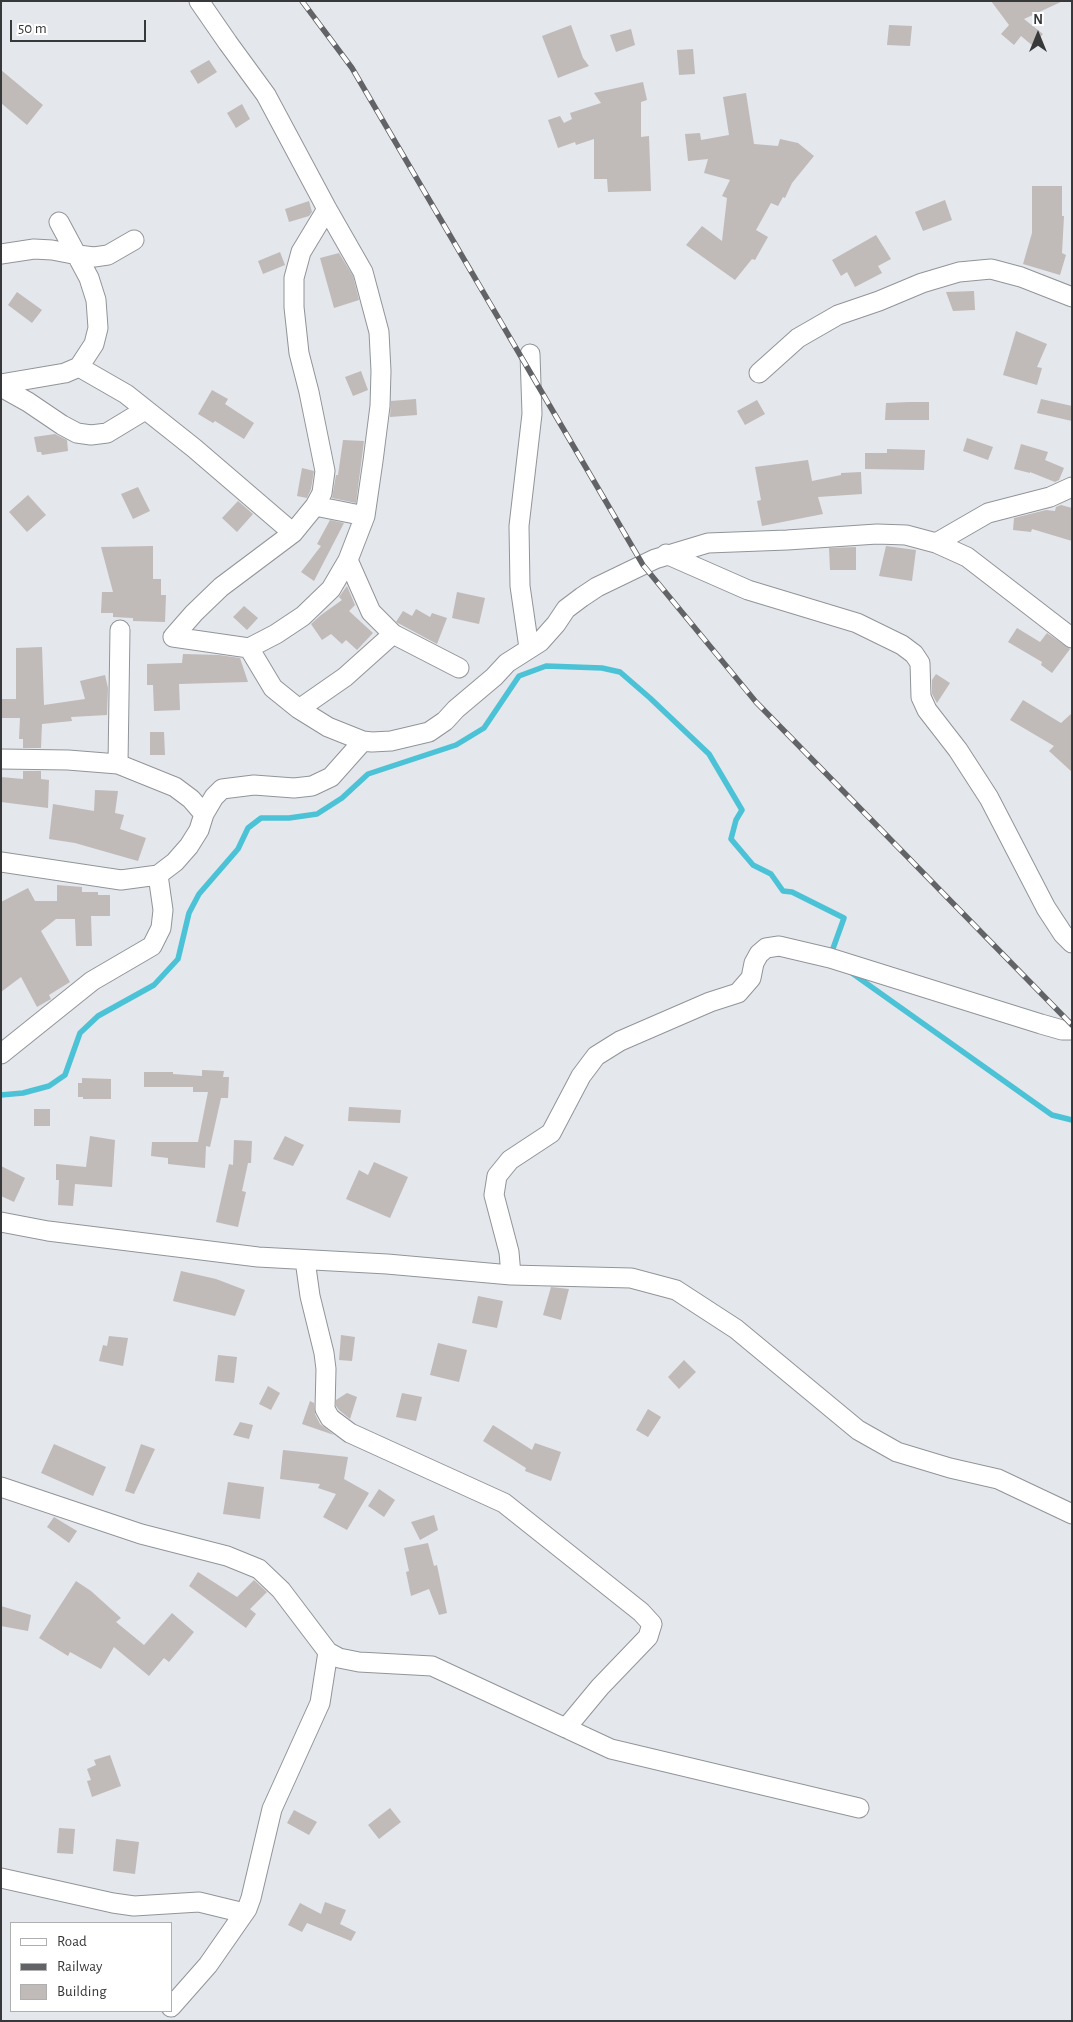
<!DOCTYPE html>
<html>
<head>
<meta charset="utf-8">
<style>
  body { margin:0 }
  #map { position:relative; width:1073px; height:2022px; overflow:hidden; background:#e4e7ec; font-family:"Alegreya Sans",sans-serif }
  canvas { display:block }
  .frame { position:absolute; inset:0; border:2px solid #37383a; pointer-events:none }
  .legend { position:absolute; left:10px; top:1922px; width:162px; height:90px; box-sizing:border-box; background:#fff; border:1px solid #afafb0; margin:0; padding:6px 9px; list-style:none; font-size:15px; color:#37383a }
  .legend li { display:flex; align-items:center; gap:10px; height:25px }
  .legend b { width:25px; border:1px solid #afafb0 }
  .north { position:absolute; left:1013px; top:10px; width:50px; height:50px; -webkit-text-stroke:4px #fff; paint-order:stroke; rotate:0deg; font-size:14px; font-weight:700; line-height:20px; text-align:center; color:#37383a }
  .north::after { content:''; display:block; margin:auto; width:18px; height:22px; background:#37383a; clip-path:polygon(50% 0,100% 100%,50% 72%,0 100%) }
  .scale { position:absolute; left:10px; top:20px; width:136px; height:22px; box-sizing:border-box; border:2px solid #37383a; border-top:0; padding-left:6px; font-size:15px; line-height:18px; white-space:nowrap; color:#37383a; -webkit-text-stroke:4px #fff; paint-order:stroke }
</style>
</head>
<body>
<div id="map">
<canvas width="1073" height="2022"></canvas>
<div class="frame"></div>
<ul class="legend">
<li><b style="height:6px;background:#fff"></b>Road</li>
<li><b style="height:6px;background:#626366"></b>Railway</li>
<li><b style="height:14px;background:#c0bab8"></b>Building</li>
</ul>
<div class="north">N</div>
<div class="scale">50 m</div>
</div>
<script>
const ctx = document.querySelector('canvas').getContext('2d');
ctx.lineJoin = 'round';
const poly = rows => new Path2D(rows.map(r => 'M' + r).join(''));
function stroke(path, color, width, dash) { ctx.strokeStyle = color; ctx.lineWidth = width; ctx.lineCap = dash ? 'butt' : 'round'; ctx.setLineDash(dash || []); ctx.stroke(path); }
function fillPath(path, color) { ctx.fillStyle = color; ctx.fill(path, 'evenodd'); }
const stream = poly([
  [849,971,1052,1115,1072,1120],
  [1,1095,23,1093,49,1086,65,1075,80,1033,98,1016,154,985,178,959,189,913,199,894,238,849,248,828,261,818,289,818,317,814,342,798,368,774,456,745,484,728,519,676,546,666,602,668,620,672,650,698,709,754,742,810,736,820,731,839,753,865,771,874,783,891,792,892,844,918,831,954]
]);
const building = poly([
  [991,1,1063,1,1024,19,1043,34,1033,46,1021,36,1014,45,1001,34,1009,25],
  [571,25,583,58,589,66,558,78,542,36],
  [889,25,912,26,910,46,887,45],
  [631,29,635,45,616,52,610,35],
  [693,49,695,74,679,75,677,50],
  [209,60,217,72,198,84,190,71],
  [1,70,43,105,27,125,1,103],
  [643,82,647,100,641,102,641,137,649,136,651,191,608,192,607,179,594,179,594,139,576,145,575,142,558,148,548,120,560,116,564,123,572,119,570,113,601,103,594,93],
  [746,93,754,144,778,146,780,139,798,143,814,156,792,183,785,198,783,197,778,206,771,203,756,230,768,237,755,260,752,259,735,280,686,245,702,226,722,241,727,198,722,196,730,180,704,173,708,159,688,161,685,134,700,133,701,140,729,135,723,97],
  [242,104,250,119,236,128,227,113],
  [1032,186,1062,186,1062,216,1064,216,1062,253,1066,255,1060,275,1023,264,1032,233],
  [945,200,952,220,923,231,915,212],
  [309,201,312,212,309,216,289,222,285,209],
  [876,235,891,259,878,266,882,273,855,287,847,272,841,276,832,260],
  [280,252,285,265,263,274,258,261],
  [339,253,353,276,359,300,334,308,320,258],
  [974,291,975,310,953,311,946,292],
  [17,292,42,310,32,323,8,305],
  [1016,331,1047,344,1037,367,1042,368,1037,385,1003,375],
  [361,371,368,390,353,396,345,377],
  [212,390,228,399,225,404,254,423,244,439,215,421,213,423,198,414],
  [416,399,417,415,390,417,391,401],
  [1041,399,1072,406,1072,421,1037,413],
  [757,400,765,414,745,425,737,411],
  [909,402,929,402,929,420,885,420,886,403],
  [55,434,67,440,68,451,42,455,41,452,37,452,34,437],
  [967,438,993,447,988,460,963,451],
  [343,440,364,441,356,503,332,498,336,475,338,475],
  [1021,444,1048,452,1045,460,1064,468,1059,480,1055,482,1030,472,1030,473,1014,469],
  [887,449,925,450,924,470,865,469,865,453,887,453],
  [808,460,812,481,841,475,841,473,861,472,862,494,818,497,823,514,762,526,757,501,761,500,755,467],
  [302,468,314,471,311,489,307,498,297,496],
  [138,487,150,511,133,519,121,494],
  [28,495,46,515,27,532,9,512],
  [238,501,253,514,237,532,222,518],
  [1061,505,1072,508,1072,541,1032,529,1031,532,1013,530,1014,518,1046,510,1055,511,1056,507],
  [330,520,344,523,314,581,301,572,321,546,317,544],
  [153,546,153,579,161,579,161,595,166,595,165,622,133,621,133,618,113,617,113,613,101,613,102,592,113,592,101,547],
  [886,546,916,550,912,581,879,576],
  [856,547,856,570,830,570,829,548],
  [347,586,355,605,349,611,373,633,357,650,346,640,342,644,331,634,322,640,311,624,321,615,342,600,339,597],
  [457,592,485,598,479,624,452,618],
  [244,606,258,618,247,630,233,617],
  [416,609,430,617,432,613,447,618,437,644,396,622,403,611,412,616],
  [1017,628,1040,642,1047,633,1070,649,1052,673,1041,665,1042,662,1008,642],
  [42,647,44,705,85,699,80,681,105,675,108,688,107,715,71,717,72,721,42,724,41,748,23,748,23,739,19,739,20,718,1,718,1,699,16,699,16,648],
  [183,654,219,655,240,658,248,682,179,684,180,710,154,711,153,685,147,685,147,664,182,663],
  [936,674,950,683,937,703,932,694,932,680],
  [1023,700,1061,723,1072,713,1072,772,1049,751,1054,746,1010,720],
  [150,732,164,732,165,755,150,755],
  [23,771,41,771,41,779,49,780,48,808,1,802,1,777,23,779],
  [95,790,118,791,115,813,124,815,120,829,146,838,138,861,75,843,49,839,53,804,94,811],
  [57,885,82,887,82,892,98,892,98,895,110,895,110,916,91,916,92,946,76,946,75,919,56,919,41,931,70,982,49,995,51,999,37,1007,21,977,1,992,1,902,28,888,35,901,57,901],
  [202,1070,224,1071,223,1077,229,1077,228,1098,221,1098,210,1147,206,1146,205,1168,168,1164,168,1158,151,1156,152,1142,198,1142,208,1092,193,1092,193,1087,144,1087,144,1072,173,1072,173,1074,202,1076],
  [82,1078,111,1079,111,1099,83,1099,83,1097,78,1097,78,1083,82,1083],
  [349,1107,401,1110,400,1123,348,1121],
  [34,1109,50,1109,50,1126,34,1126],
  [90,1136,115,1140,112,1187,75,1184,73,1206,58,1205,59,1180,56,1180,56,1164,86,1167],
  [285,1136,304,1145,293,1166,273,1159],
  [234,1140,252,1141,251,1163,248,1163,242,1191,246,1192,238,1227,216,1222,229,1164,233,1165],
  [374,1162,408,1177,390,1218,346,1199,359,1170,368,1175],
  [1,1166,25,1178,14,1202,1,1196],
  [181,1271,216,1279,245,1290,235,1316,173,1301],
  [551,1287,569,1289,561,1320,543,1315],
  [478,1296,503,1301,497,1328,472,1323],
  [341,1335,355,1337,352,1361,339,1360],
  [109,1336,128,1338,123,1366,99,1361,103,1345,107,1346],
  [438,1343,467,1350,459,1382,430,1375],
  [218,1355,237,1357,234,1383,215,1381],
  [684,1360,696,1372,679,1389,668,1377],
  [268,1386,280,1393,271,1410,259,1404],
  [347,1393,357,1397,350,1419,339,1410,336,1406,336,1400],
  [402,1393,422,1397,416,1421,396,1417],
  [310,1401,314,1403,315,1414,320,1424,334,1435,302,1424],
  [648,1409,661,1417,648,1437,636,1430],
  [240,1422,253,1425,249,1439,233,1435],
  [493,1425,532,1450,535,1443,561,1452,551,1481,525,1471,526,1468,483,1441],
  [54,1444,106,1467,93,1496,41,1473],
  [141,1444,155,1449,134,1494,125,1491],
  [283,1450,348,1457,344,1479,369,1493,347,1530,323,1517,336,1494,318,1488,320,1484,280,1479],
  [228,1482,264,1487,260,1519,223,1514],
  [379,1489,395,1500,384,1517,368,1506],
  [434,1515,438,1530,420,1540,411,1522],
  [54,1517,77,1531,69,1543,47,1527],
  [428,1543,434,1566,437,1565,447,1613,439,1615,429,1589,411,1596,406,1572,409,1571,404,1548],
  [198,1572,237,1597,254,1580,267,1592,250,1609,256,1614,246,1628,189,1586],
  [76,1581,91,1591,121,1618,116,1622,144,1645,172,1613,194,1632,169,1662,164,1658,149,1676,114,1647,101,1669,70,1652,68,1656,39,1638],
  [1,1606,31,1615,28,1631,1,1626],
  [110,1755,121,1786,92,1797,87,1781,91,1780,87,1769,96,1765,94,1760],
  [390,1808,401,1822,379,1839,368,1825],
  [294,1810,317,1822,309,1835,287,1823],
  [59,1828,75,1829,73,1854,57,1853],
  [116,1839,139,1842,135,1874,113,1871],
  [325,1902,346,1910,340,1924,356,1932,351,1941,307,1923,302,1932,288,1925,300,1903,321,1914]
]);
const minor = poly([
  [199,1,228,43,266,95,327,209,363,272,379,332,381,371,380,406,373,461,365,516,348,560,331,589,303,616,276,634,249,648],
  [1,254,34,249,52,250,78,255,94,257,108,255,134,240],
  [79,367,126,394,194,448,293,533],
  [759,373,798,338,838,315,879,301,922,283,959,272,991,269,1021,277,1072,297],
  [1,384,65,373,79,367,94,344,98,328,96,300,89,278,59,222],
  [1,387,28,402,62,425,77,433,91,435,107,433,145,410],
  [315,506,365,516],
  [936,543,988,513,1050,497,1072,487],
  [666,554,748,590,857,623,902,645,914,654,920,663,921,697,927,710,958,750,989,798,1046,908,1063,934,1072,943],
  [348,560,371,612,393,634,459,668],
  [173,637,249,648,273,688,299,709,328,727,363,741,372,742,391,741,429,732,445,721,456,709,494,677,507,663,540,642,556,624,566,609,582,597,597,587,655,559,708,543,787,540,877,534,906,535,936,543,967,557,1072,638],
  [173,637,194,613,221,587,293,533,315,506,322,493,325,471,309,392,299,353,294,307,294,278,301,252,327,209],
  [529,648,520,586,519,526,532,414,530,354],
  [299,709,345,677,393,634],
  [1,759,68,760,118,764,175,787,191,799,204,814],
  [118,764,120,630],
  [1,862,121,880,158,875,175,862,189,846,199,830,204,814,214,797,222,789,254,785,294,788,312,786,331,777,363,741],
  [1,1054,92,981,152,946,161,928,163,910,158,875],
  [1,1222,48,1231,258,1257,387,1264,511,1275,631,1278,676,1290,736,1329,858,1430,897,1452,950,1468,998,1479,1072,1514],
  [305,1260,310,1296,324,1353,326,1369,325,1409,330,1418,350,1433,504,1503,641,1612,652,1624,648,1637,600,1687,566,1728],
  [511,1275,509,1252,494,1195,497,1176,510,1160,551,1133,581,1076,596,1056,620,1041,710,1002,738,993,751,978,754,963,759,954,766,948,779,946,830,958,1041,1024,1062,1030,1072,1030],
  [1,1487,141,1534,227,1556,259,1569,281,1590,328,1652,339,1658,359,1662,432,1666,611,1749,859,1808],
  [1,1878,113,1903,134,1906,199,1902,244,1913],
  [171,2007,208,1965,247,1909,251,1898,272,1809,320,1703,328,1652]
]);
const rail = poly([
  [302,1,352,68,643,565,756,702,1072,1025]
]);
stroke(stream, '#4bc2d6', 5.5);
fillPath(building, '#c0bab8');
stroke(minor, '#919499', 21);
stroke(minor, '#fff', 19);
stroke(rail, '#626366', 5.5);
stroke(rail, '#fff', 4, [11]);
</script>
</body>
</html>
